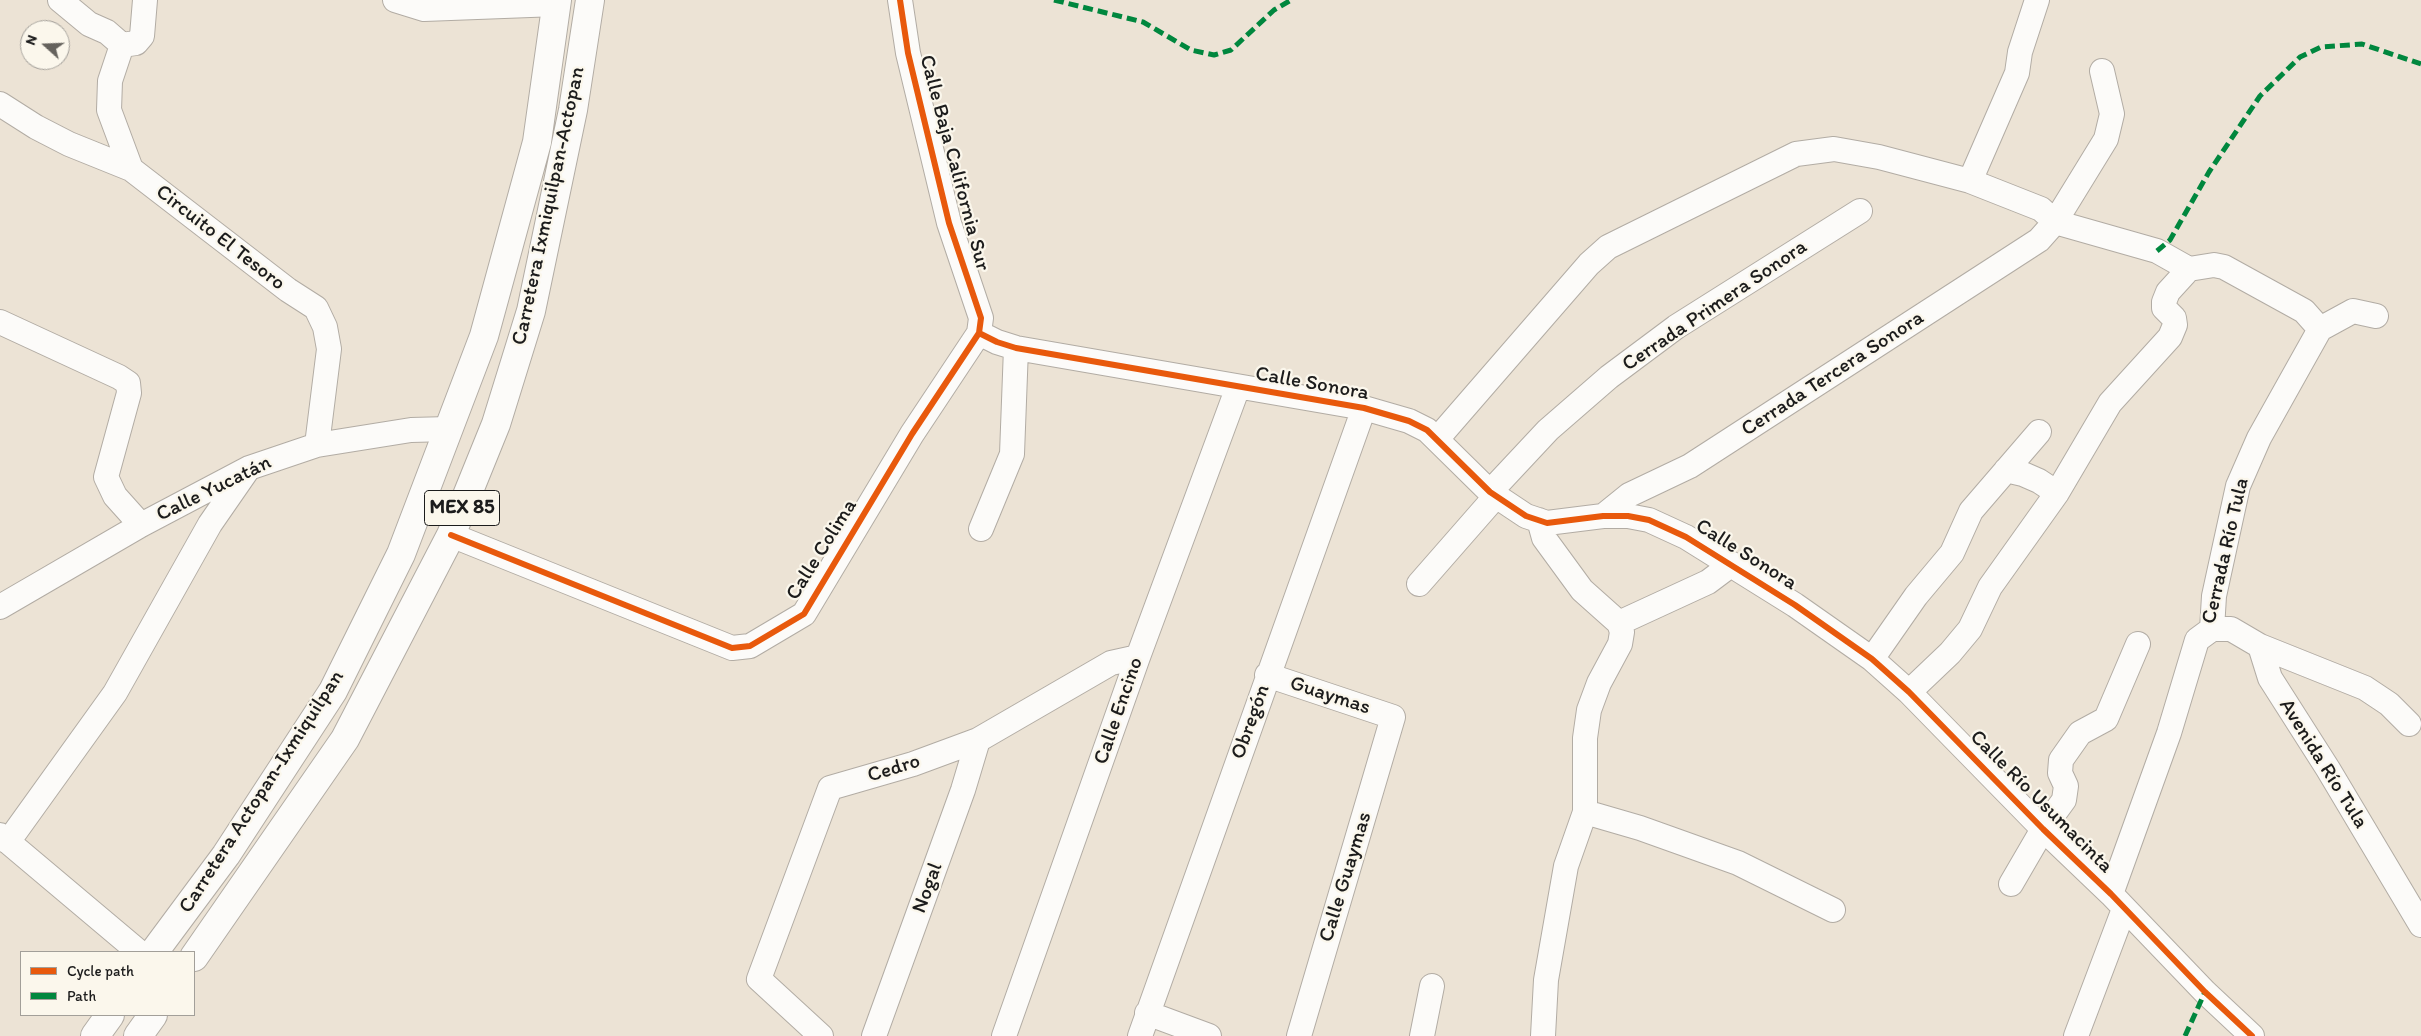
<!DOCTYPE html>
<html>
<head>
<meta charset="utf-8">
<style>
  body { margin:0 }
  #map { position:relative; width:2421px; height:1036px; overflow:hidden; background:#ece3d5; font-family:Itim,sans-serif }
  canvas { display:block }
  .legend { position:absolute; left:20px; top:951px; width:175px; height:65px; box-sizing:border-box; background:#fbf7ec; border:1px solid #a29f99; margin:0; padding:6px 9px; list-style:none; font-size:15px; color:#1c1c1c }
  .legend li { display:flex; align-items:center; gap:10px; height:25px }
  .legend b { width:25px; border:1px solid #a29f99 }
  .north { position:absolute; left:20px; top:20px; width:50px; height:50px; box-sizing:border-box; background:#fbf7ec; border:1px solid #a29f99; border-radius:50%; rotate:290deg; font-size:14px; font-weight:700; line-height:20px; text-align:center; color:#1c1c1c }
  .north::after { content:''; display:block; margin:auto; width:18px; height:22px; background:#65625d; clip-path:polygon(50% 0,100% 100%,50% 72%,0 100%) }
</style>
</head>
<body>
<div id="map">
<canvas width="2421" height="1036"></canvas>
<ul class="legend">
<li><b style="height:6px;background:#e8590c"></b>Cycle path</li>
<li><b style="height:6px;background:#00873e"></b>Path</li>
</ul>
<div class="north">N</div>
</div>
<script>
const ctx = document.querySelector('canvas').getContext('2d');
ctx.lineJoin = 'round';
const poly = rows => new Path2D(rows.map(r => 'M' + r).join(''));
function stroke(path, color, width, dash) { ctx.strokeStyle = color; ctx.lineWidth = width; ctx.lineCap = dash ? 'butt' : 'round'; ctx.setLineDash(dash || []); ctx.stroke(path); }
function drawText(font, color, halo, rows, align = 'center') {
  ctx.font = font + ' Itim,sans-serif'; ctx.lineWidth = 4.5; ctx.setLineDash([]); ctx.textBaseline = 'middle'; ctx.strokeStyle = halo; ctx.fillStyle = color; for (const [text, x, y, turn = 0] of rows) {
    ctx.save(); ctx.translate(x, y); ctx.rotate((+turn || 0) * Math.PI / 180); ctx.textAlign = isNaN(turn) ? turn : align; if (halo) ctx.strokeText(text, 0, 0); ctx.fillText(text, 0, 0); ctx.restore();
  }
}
const street = poly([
  [60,0,89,24,107,32,122,45],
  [395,0,424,9,557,4],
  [0,104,36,127,69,144,131,169,288,290,316,308,325,327,329,349,317,445],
  [131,169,109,110,110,81,122,45,136,43,142,36,145,0],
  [1970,181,2017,73,2020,52,2037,0],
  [0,322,119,377,128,383,129,393,106,477,115,496,141,525],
  [979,333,997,342,1016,348,1364,408,1409,421,1427,430,1490,492,1526,516,1547,523,1603,516,1628,516,1649,520,1686,537,1795,605,1872,659,1909,692,2043,829,2111,894,2205,992,2252,1036],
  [1438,438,1589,264,1608,247,1796,154,1834,149,1879,157,1970,181,2041,209,2055,222,2157,251,2189,269,2214,265,2224,267,2304,311,2320,329],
  [2006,470,2023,474,2039,481,2057,493],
  [1490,492,1548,430,1609,377,1676,327,1860,211],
  [1603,516,1629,495,1690,466,2039,240,2055,222,2106,139,2112,114,2102,71],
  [1539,520,1544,538,1582,590,1619,623,1622,632,1620,644,1599,683,1589,710,1585,738,1585,812,1566,866,1546,980,1543,1036],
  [981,529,1012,454,1016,348],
  [451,535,732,648,750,646,804,614,912,434,979,333,981,318,949,223,908,53,900,0],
  [1419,584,1496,496],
  [0,607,141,525,249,468,317,445,411,430,449,429],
  [1619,623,1708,582,1732,564],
  [2212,629,2231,629,2260,646,2270,678,2328,769,2421,925],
  [2260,646,2365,688,2389,704,2409,724],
  [1872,659,1916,596,1952,553,1971,511,2039,432],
  [1267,675,1393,717,1299,1036],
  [1909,692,1950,653,1970,629,1990,587,2057,493,2110,403,2170,337,2175,325,2174,318,2164,308,2164,302,2168,292,2189,269],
  [1585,812,1640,828,1738,863,1833,910],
  [0,835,139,952],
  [8,842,115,693,210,524,246,472],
  [2011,884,2043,829,2064,800,2066,786,2060,773,2061,760,2080,733,2106,719,2138,644],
  [2111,894,2169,733,2197,640,2212,629,2214,596,2238,486,2259,438,2320,329,2353,311,2376,316],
  [1147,1013,1209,1036],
  [821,1036,759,979,830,788,913,764,978,740,1111,663,1138,657],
  [874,1036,963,790,978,740],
  [1004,1036,1138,657,1238,387],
  [1140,1036,1364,408],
  [1422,1036,1432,986],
  [2076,1036,2124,909]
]);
const primary = poly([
  [154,952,226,855,333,691,401,554,484,336,537,142,557,0],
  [194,957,345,739,451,535,496,424,531,311,573,110,590,0],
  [95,1036,110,1015],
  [138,1036,153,1015]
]);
const quiet = poly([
  [1054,0,1143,22,1191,50,1214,55,1231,50,1274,10,1291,0],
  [2157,251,2170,240,2209,172,2260,96,2300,57,2321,47,2362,44,2421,64],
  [2185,1036,2205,992]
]);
const cycleway = poly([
  [979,333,997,342,1016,348,1364,408,1409,421,1427,430,1490,492,1526,516,1547,523,1603,516,1628,516,1649,520,1686,537,1795,605,1872,659,1909,692,2043,829,2111,894,2205,992,2252,1036],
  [451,535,732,648,750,646,804,614,912,434,979,333,981,318,949,223,908,53,900,0]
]);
const shields = [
  [462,508,75]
];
const shieldNames = [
  ["MEX 85",462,508]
];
const streetNames = [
  ["Calle Baja California Sur",954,163,75],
  ["Carretera Ixmiquilpan-Actopan",549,206,-78],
  ["Circuito El Tesoro",220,238,38],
  ["Cerrada Primera Sonora",1715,306,-34],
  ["Cerrada Tercera Sonora",1833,374,-33],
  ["Calle Sonora",1312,384,10],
  ["Calle Yucatán",214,489,-26],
  ["Calle Colima",822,550,-58],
  ["Cerrada Río Tula",2226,551,-77],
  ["Calle Sonora",1746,555,32],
  ["Guaymas",1330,696,18],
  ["Calle Encino",1119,711,-71],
  ["Obregón",1251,722,-70],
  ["Avenida Río Tula",2323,764,58],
  ["Cedro",894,769,-17],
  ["Carretera Actopan-Ixmiquilpan",262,792,-57],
  ["Calle Río Usumacinta",2041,802,45],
  ["Calle Guaymas",1346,877,-73],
  ["Nogal",928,888,-70]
];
stroke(street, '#b2aca4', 26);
stroke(primary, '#b2aca4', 30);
stroke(street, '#fcfbf9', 24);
stroke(primary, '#fcfbf9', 28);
stroke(quiet, '#00873e', 5, [10, 5]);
stroke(cycleway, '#e8590c', 6);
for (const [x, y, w] of shields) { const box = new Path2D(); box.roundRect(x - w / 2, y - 17.5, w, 35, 4); ctx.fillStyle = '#fbf7ec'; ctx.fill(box); stroke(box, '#1c1c1c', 1); }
drawText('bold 20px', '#1c1c1c', null, shieldNames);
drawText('21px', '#1c1c1c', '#fbf7ec', streetNames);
</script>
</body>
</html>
